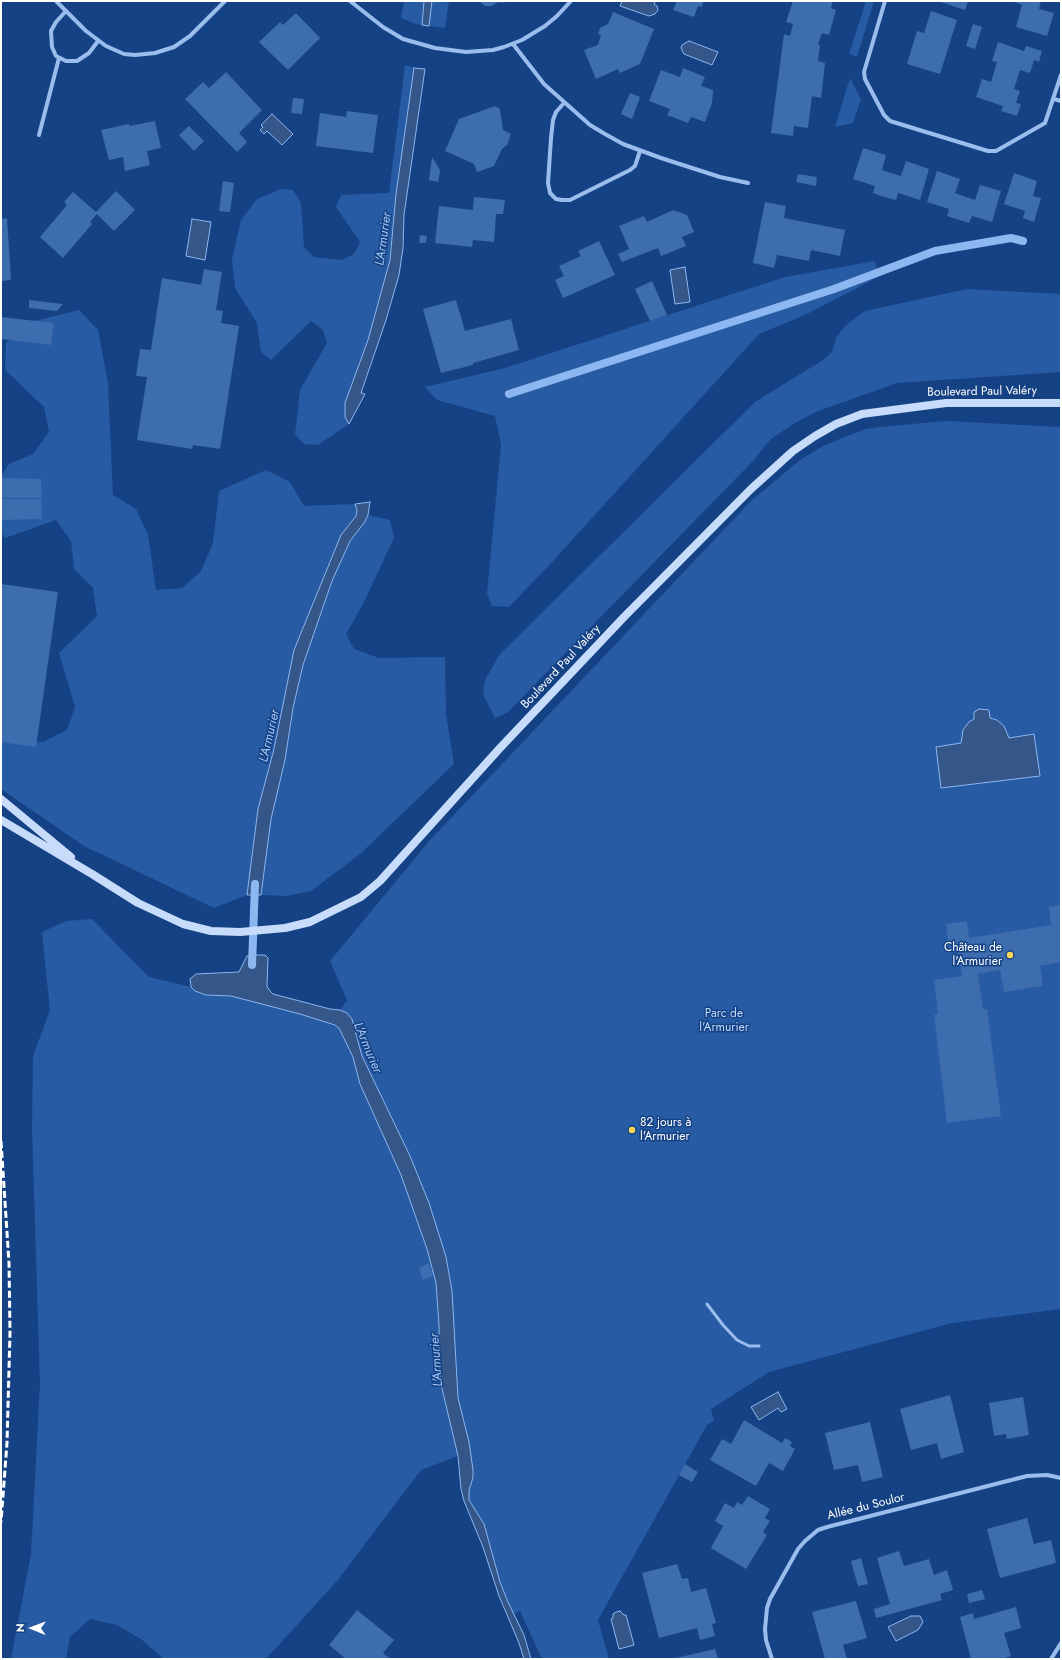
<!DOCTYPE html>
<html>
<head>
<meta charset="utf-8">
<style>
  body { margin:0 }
  #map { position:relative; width:1062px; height:1660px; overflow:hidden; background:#154285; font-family:Jost,sans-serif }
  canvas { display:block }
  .frame { position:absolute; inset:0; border:2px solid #fff; pointer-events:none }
  .north { position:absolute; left:12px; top:1608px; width:40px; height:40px; -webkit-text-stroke:3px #154285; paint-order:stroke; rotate:271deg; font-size:11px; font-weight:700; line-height:16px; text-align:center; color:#fff }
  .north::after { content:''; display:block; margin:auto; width:14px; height:18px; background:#fff; clip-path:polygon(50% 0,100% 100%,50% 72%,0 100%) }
</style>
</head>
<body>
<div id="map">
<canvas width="1062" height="1660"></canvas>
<div class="frame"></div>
<div class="north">N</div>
</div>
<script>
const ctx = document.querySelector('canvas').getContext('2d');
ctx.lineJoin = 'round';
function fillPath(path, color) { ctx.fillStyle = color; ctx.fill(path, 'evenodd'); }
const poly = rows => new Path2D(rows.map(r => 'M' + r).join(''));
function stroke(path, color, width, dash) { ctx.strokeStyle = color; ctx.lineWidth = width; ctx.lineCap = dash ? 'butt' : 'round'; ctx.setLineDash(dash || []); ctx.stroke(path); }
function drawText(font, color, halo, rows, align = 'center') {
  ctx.font = font + ' Jost,sans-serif'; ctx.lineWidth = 3; ctx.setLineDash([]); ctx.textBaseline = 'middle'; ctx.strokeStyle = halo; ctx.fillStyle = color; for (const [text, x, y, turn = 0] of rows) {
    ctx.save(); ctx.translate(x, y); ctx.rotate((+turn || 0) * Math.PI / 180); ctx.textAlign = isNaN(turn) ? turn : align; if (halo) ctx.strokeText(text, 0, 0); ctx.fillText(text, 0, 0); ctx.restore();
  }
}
const green = poly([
  [404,1,424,1,422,25,416,24,401,18],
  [432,1,449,1,445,28,429,26],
  [866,1,874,1,857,57,849,54],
  [405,65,414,68,396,194,390,260,368,340,345,403,345,417,349,424,318,445,304,444,295,434,300,390,327,343,323,330,311,321,271,360,261,352,257,323,235,288,232,259,241,220,257,199,281,189,293,190,301,203,304,247,314,257,342,260,354,254,360,242,336,207,341,195,389,193],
  [850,78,861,99,853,123,835,127],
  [875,261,878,277,807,314,759,334,553,561,509,607,492,606,487,593,501,445,495,416,437,400,425,387,505,368,785,277],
  [967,289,1061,294,1061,372,897,383,818,411,793,424,770,440,753,461,508,712,495,718,483,694,485,680,499,655,755,402,823,360,832,352,836,338,845,326,865,311],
  [79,310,98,330,108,383,113,495,136,509,148,535,156,590,182,588,201,571,213,543,219,491,266,470,290,482,304,506,355,504,357,510,356,516,341,535,294,650,274,749,258,809,247,895,214,908,84,846,1,789,1,735,15,741,43,742,67,730,75,707,59,653,97,616,93,588,74,569,71,541,56,520,5,538,1,532,1,476,9,464,33,454,49,432,44,407,5,370,6,343,26,323],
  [946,421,1061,427,1061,1309,952,1323,769,1372,711,1409,714,1421,707,1425,598,1620,609,1659,542,1659,520,1611,513,1614,508,1602,500,1582,484,1524,469,1500,469,1490,473,1478,469,1442,458,1398,452,1291,446,1257,429,1203,410,1156,362,1056,352,1019,347,1013,340,1010,347,1000,330,961,431,839,751,501,800,460,823,446,842,438,866,429,880,427],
  [368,515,390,520,394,538,363,604,346,634,354,649,379,658,445,657,446,714,454,764,360,854,311,891,286,896,261,895,271,819,285,760,293,708,303,665,332,581,350,541,364,523],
  [92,919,149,977,191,987,195,991,206,995,231,996,300,1014,335,1025,339,1028,353,1057,360,1084,401,1175,427,1249,436,1283,439,1325,440,1380,458,1456,421,1470,337,1581,266,1659,164,1659,141,1639,117,1625,90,1619,70,1637,66,1659,11,1659,31,1554,40,1384,32,1130,33,1056,50,1010,42,932,66,921]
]);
const water = poly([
  [424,1,432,1,429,26,422,25,424,1],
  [622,1,652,1,655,2,654,4,657,6,658,10,655,14,649,16,620,6,622,1],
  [689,41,718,52,712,65,684,54,681,48,682,45,689,41],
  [414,68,425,69,404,215,403,248,399,275,386,320,361,393,365,394,349,424,345,417,345,403,368,340,390,260,396,194,414,68],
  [272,114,293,134,282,145,267,131,264,134,260,130,263,127,261,125,272,114],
  [192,219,211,222,205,260,186,256,192,219],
  [685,267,690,302,675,304,670,270,685,267],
  [370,502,368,515,364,523,350,541,332,581,303,665,293,708,285,760,271,819,261,895,247,895,258,809,274,749,294,650,341,535,356,516,357,510,355,504,370,502],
  [979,709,989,710,990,718,997,720,1004,726,1009,738,1034,734,1040,776,941,788,936,747,961,743,963,730,969,722,974,719,974,712,979,709],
  [252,955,265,955,268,958,267,986,269,990,273,994,330,1009,340,1010,347,1013,352,1019,362,1056,410,1156,429,1203,446,1257,452,1291,458,1398,469,1442,473,1470,473,1478,469,1490,469,1500,484,1524,500,1582,508,1602,524,1635,531,1659,524,1659,519,1643,499,1596,483,1547,464,1501,461,1489,458,1456,440,1380,439,1325,436,1283,427,1249,401,1175,360,1084,353,1057,339,1028,335,1025,300,1014,231,996,206,995,195,991,191,987,190,979,196,974,239,972,247,956,252,955],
  [778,1392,787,1409,781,1412,778,1408,759,1420,751,1407,778,1392],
  [620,1611,624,1615,626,1615,634,1645,619,1649,611,1619,613,1618,613,1614,616,1612,620,1611],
  [911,1616,920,1616,923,1622,918,1630,896,1641,888,1627,911,1616]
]);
const stream = poly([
  [509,394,834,289,935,251,1011,238,1023,241],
  [252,965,255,884]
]);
const building = poly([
  [479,1,505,1,504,3,498,2,491,6,485,6],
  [677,1,703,1,702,7,698,6,694,17,673,10],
  [793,1,833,1,831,8,836,10,829,35,822,33,818,44,820,45,818,61,825,63,821,98,812,96,808,128,794,126,793,136,771,133,784,34,790,36,793,24,786,22],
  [938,1,968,1,965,10],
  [1016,1,1041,1,1039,9,1054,13,1047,36,1016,27,1022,5,1015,2],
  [931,11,957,20,940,74,907,64,917,31,924,33],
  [613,12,654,29,640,64,620,73,618,69,596,79,584,50,598,45,601,35,598,34,600,28,608,24],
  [296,13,320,38,288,70,259,42,280,22,283,25],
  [973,24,982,27,975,49,966,46],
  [998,42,1024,51,1026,46,1042,51,1039,62,1034,60,1030,73,1020,70,1014,89,1020,91,1016,103,1021,104,1017,116,1001,111,1003,106,976,97,982,79,991,82,997,62,992,61],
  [683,68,705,77,701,86,713,90,712,103,705,122,691,117,688,123,667,115,670,109,649,101,661,70,680,77],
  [226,72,262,110,239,133,247,142,237,152,185,99,203,82,209,88],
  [630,93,640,97,632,119,621,114],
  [293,98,304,99,302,114,291,113],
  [495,106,500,109,503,130,511,134,507,145,502,149,494,166,477,172,474,164,445,151,459,119],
  [347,111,378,115,373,153,316,146,320,113,346,117],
  [155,121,161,148,147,151,150,165,125,171,123,157,109,160,101,130,129,124,129,126],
  [189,126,204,141,194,151,179,135],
  [863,148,886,155,882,170,891,173,901,176,906,161,929,169,920,200,898,193,896,200,884,197,873,193,875,186,853,179],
  [432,157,440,170,438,182,429,180],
  [937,171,960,179,955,193,963,196,975,200,980,185,1001,191,992,222,972,216,969,223,947,216,949,209,927,202],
  [1014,173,1037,181,1033,196,1041,198,1034,222,1023,218,1025,211,1004,204],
  [798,174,817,177,816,186,796,182],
  [223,181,234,183,230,212,219,211],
  [116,191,135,210,114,231,97,214,90,222,92,224,63,258,40,237,67,205,64,202,73,192,96,212],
  [474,197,505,200,503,214,496,214,494,242,473,240,472,247,435,243,439,206,473,210],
  [765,202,786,206,784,218,845,230,840,256,811,250,809,261,777,255,774,268,753,263],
  [673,210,687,215,694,232,682,237,686,246,661,256,658,248,622,262,618,254,629,249,619,226,644,216,647,222],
  [7,218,11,280,1,281,1,219],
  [420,235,427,236,426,243,419,243],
  [599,241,615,275,563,298,555,280,564,276,559,266,581,256,578,251],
  [204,269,222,272,216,310,223,311,221,323,239,326,220,449,193,445,192,449,137,440,147,377,136,376,140,349,151,350,162,278,201,285],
  [652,281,667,315,650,321,635,289],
  [29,300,63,304,57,311,29,308],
  [456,300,465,331,511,319,519,350,473,363,473,365,441,373,423,309],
  [1,317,54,323,51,345,1,339],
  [1,478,41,479,42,498,1,498],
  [1,499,41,499,42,519,1,520],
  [1,584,58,592,36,747,1,742],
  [1061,905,1061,962,1040,966,1043,986,1004,992,1000,970,978,974,983,1009,987,1009,1001,1116,947,1123,934,1015,938,1014,934,980,962,976,957,946,949,948,946,924,967,921,969,938,1051,925,1049,907],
  [429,1263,433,1276,423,1280,419,1268],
  [950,1395,964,1452,941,1459,937,1443,911,1450,900,1409],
  [1023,1397,1029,1435,1007,1439,1006,1434,994,1436,989,1403],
  [744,1420,782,1443,785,1438,792,1442,790,1446,795,1449,783,1471,769,1463,756,1486,710,1460,722,1439,731,1444],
  [870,1422,883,1477,862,1482,858,1465,834,1470,825,1433],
  [685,1464,698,1472,692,1482,679,1475],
  [748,1496,770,1509,765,1518,770,1521,763,1532,767,1535,746,1569,711,1548,723,1526,715,1521,725,1503,734,1508,737,1502,742,1505],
  [1027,1518,1034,1544,1051,1540,1056,1563,1000,1578,987,1529],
  [899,1551,904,1566,929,1559,934,1575,947,1570,953,1590,940,1594,942,1600,876,1618,874,1609,890,1604,877,1558],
  [861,1558,868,1584,858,1586,851,1561],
  [677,1564,682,1579,688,1578,691,1592,706,1588,716,1623,712,1624,715,1636,700,1640,697,1628,659,1638,642,1573],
  [982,1590,985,1599,969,1603,967,1594],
  [856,1601,867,1638,843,1645,847,1659,825,1659,812,1612],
  [1016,1607,1021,1628,1004,1633,1011,1656,1001,1659,971,1659,960,1617,973,1613,974,1619],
  [357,1610,394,1640,383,1653,390,1659,346,1659,329,1645],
  [715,1649,718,1659,676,1659,676,1658]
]);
const lane = poly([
  [707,1304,723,1325,737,1340,749,1346,759,1346]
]);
const street = poly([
  [56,1,86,31,106,46,124,54,135,55,155,53,174,47,190,36,225,1],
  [350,1,383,27,403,39,435,48,466,52,493,50,504,47,522,40,545,26,557,16,571,1],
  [885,1,864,72,865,79,884,115,890,121,988,151,996,151,1045,123,1061,75],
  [66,11,56,22,51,31,52,47,56,56,66,61,77,61,89,53,98,41],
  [513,44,544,84,590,125,605,134,623,144,661,158,720,177,748,183],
  [1054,99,1061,101],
  [564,103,556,112,553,120,551,138,548,183,550,193,556,199,562,200,570,200,630,170,635,166,640,151],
  [39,135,59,58],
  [772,1659,766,1640,765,1629,767,1608,770,1599,798,1549,805,1541,818,1530,827,1527,1027,1476,1047,1475,1061,1478],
  [1051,1659,1061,1643]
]);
const secondary = poly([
  [1,799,71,857],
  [1,820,92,874,138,903,183,924,211,931,240,932,285,928,310,922,361,897,380,881,500,748,624,617,751,489,793,451,815,436,836,424,862,414,946,403,1061,403]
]);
const rail = poly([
  [1,1141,9,1263,10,1333,7,1443,1,1522]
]);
const markers = [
  [1010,955,4,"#ffd557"],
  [632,1130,4,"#ffd557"]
];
const streetNames = [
  ["Boulevard Paul Valéry",982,392,-1],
  ["Boulevard Paul Valéry",561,667,-47],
  ["Allée du Soulor",866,1507,-14]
];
const poiNames = [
  ["Château de",1002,948],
  ["l'Armurier",1002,962],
  ["82 jours à",640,1123,"left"],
  ["l'Armurier",640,1137,"left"]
];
const parkNames = [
  ["Parc de",724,1014],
  ["l'Armurier",724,1028]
];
const waterNames = [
  ["L'Armurier",384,239,-82],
  ["L'Armurier",270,736,-77],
  ["L'Armurier",367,1048,67],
  ["L'Armurier",437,1360,-94]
];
fillPath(green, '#275ba4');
fillPath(water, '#355688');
stroke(water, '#8cb7f1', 1);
stroke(stream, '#8cb7f1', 8);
fillPath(building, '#3d6caf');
stroke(lane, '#9abdee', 3);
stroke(street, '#9abdee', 4);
stroke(secondary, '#c7dbfa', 8);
stroke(rail, '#fff', 3, [7, 3]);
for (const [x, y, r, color] of markers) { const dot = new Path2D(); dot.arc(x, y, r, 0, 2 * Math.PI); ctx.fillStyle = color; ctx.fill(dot); stroke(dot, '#154285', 1.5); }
drawText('12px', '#fff', '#154285', streetNames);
drawText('12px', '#fff', '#154285', poiNames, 'right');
drawText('12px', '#bfd8fa', '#154285', parkNames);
drawText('italic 13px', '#a5c7f6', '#154285', waterNames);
</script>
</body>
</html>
